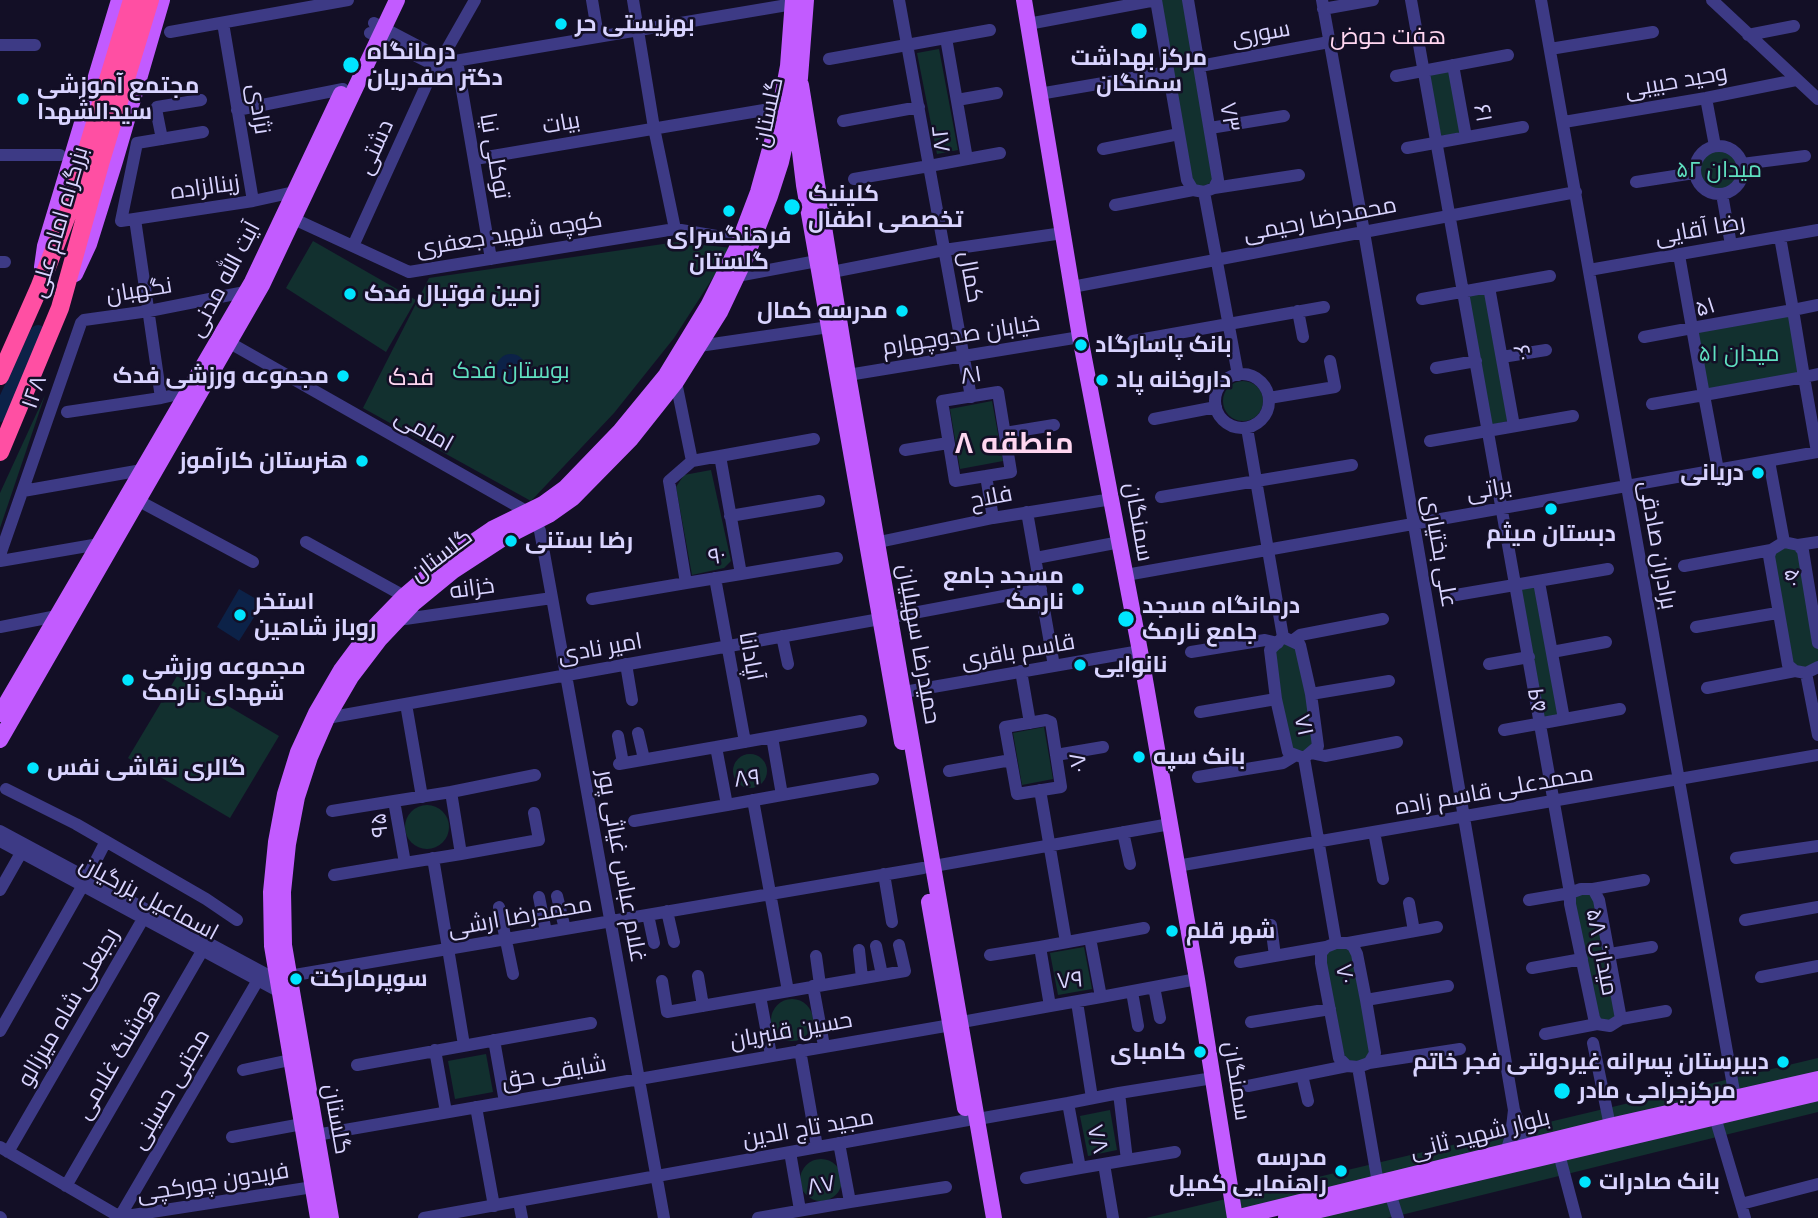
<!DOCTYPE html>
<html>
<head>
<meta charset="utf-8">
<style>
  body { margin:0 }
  canvas { display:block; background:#130f26 }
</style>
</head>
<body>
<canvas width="1818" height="1218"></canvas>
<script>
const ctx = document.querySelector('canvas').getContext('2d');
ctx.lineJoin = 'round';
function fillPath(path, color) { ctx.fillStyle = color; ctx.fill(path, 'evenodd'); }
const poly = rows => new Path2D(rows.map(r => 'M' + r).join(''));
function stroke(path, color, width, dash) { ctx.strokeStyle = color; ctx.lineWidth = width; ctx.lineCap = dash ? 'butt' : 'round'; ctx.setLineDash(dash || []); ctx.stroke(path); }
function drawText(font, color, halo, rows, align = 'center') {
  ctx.font = font + ' Lato,Cairo,sans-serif'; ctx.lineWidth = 5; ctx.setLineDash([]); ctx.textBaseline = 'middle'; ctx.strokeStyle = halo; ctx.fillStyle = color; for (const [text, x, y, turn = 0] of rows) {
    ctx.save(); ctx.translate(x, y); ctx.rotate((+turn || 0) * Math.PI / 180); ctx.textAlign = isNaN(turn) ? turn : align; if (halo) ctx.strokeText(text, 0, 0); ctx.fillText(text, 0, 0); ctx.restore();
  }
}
const green = poly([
  [1156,0,1188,0,1218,180,1193,190],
  [939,49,958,150,937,154,917,53],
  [1449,71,1460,133,1441,136,1429,75],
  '1695 170a24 24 0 1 1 48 0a24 24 0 1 1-48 0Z',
  [313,241,416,300,386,352,286,288],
  [677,242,732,248,674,338,614,413,531,501,363,408,429,278],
  [1485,292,1508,421,1491,425,1469,296],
  [1793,310,1804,377,1704,395,1692,328],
  '1223 401a20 20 0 1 1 40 0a20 20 0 1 1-40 0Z',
  [45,395,0,528,0,493],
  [992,401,1003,461,960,469,950,409],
  [711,470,731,561,724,568,692,575,676,487,684,475],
  [1798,545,1818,643,1818,666,1795,671,1771,550],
  [1539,582,1564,719,1541,723,1516,586],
  [1283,637,1300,645,1318,746,1304,758,1288,752,1270,650],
  [177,676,279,736,230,818,128,758],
  [1044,727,1053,779,1022,785,1013,733],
  '733 771a17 17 0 1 1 34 0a17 17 0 1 1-34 0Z',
  '405 827a22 22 0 1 1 44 0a22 22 0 1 1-44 0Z',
  [1581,889,1593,889,1621,1013,1602,1026,1570,904],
  [1353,946,1375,1053,1369,1063,1347,1066,1321,963,1326,947],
  [1084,947,1092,989,1058,995,1050,953],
  '771 1020a21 21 0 1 1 42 0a21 21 0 1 1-42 0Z',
  [486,1054,493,1092,455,1099,448,1061],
  [1818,1058,1818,1079,1235,1218,1146,1218],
  [1818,1093,1818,1112,1397,1216,1387,1218,1286,1218],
  [1110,1110,1117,1150,1088,1156,1080,1116],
  '800 1180a21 21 0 1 1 42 0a21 21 0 1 1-42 0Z'
]);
const water = poly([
  '496 369a15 15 0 1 1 30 0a15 15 0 1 1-30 0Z',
  [239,589,263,603,239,641,217,627]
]);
const river = poly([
  [0,414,38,333]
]);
const minor = poly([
  [592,0,598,36],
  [633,0,654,128,675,229],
  [899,0,929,166,1000,153],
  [1156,0,1187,180,1193,190,1204,192],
  [1188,0,1218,180,1214,188,1204,192],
  [1322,0,1364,232,1514,1110],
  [1411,0,1570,893,1529,900],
  [1541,0,1735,1097],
  [1712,0,1818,99],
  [1323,9,1373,0],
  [223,23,253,201],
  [374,23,437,56],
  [1028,24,1156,0],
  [170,32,348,0],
  [370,33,434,65],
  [1748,35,1794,26],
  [946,38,967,159],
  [0,45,35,45],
  [1550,49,1653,32],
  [442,58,475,0],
  [829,59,990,30],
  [457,61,491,259],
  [443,63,439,56,433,61,435,66,440,67,443,63,793,4],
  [1453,65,1466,137],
  [1200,66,1329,42],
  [1396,76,1508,55],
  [1039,94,1168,72],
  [1706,98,1715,146],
  [957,100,997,93],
  [237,110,343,89],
  [843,121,919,107],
  [1564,122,1706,98,1796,80],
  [1210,128,1284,116],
  [203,132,137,143,121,221,253,201,294,192],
  [162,139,156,109,157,107,201,100],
  '1695 170a24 24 0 1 1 48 0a24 24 0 1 1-48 0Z',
  [1407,148,1523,127],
  [1103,149,1179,134],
  [0,155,60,155],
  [475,159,764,110],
  [1742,164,1805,156],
  [854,179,929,166,971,397],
  [1636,182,1694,173],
  [1214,188,1299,175],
  [1204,192,1238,375],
  [1722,194,1731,245],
  [1115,205,1193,190],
  [135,219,161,398],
  [294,219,409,272,675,229,740,240],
  [1780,237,1793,310,1804,377,1704,395,1692,328,1793,310,1818,305],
  [353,246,435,66],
  [0,262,5,262],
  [1589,270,1818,230],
  [832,272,944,250,1063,233],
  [737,276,817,261],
  [1072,287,1576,192],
  [1489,287,1514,426],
  [1422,299,1550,276],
  [1298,311,1303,337],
  [1644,337,1692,328,1679,255],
  [1133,341,1324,307],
  [230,343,526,511],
  [699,346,829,327],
  [1502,357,1546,350],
  [1436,368,1476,361],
  '1215 401a27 27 0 1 1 54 0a27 27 0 1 1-54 0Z',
  [848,375,1080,337],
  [676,382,692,461],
  [998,392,1011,472,955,481,942,401,998,392],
  [1269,398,1335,387,1330,361],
  [1652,404,1704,395,1718,470],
  [67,412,161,398,187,392],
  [1154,419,1216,407],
  [1247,428,1283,637],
  [1005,433,1054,425],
  [1430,441,1573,416],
  [905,450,948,443],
  [1817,452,1804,377,1818,374],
  [720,456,741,574,686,583,669,481,692,461,720,456],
  [720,456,814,439],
  [1769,461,1784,542],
  [986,476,993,518],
  [23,491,142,470],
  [1161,497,1352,465],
  [139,501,253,562],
  [1027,512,1054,666],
  [730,516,819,501],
  [536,523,540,531,664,1218],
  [306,542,404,596],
  [879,542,993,518,1112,499],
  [1798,545,1818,542],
  [0,555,81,323,84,320,149,311,245,292],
  [1036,558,1120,542],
  [0,561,99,544],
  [1684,566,1771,550],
  [741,574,837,558],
  [1126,575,1818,452],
  [715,578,745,742],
  [1539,582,1564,719],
  [1456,595,1608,569],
  [592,599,686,583],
  [892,617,1041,589],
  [398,620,552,598],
  [0,627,57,616],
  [1696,627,1777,613],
  [782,636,788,664],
  [1283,637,1300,645,1311,694,1318,746,1304,758,1288,752,1276,699,1270,650,1283,637],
  [1292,641,1300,635,1383,619],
  [1818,643,1803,551,1798,545,1784,542,1771,550,1769,556,1788,665,1795,671,1806,673,1818,667],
  [1191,652,1265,640,1278,643],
  [1552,652,1606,642],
  [626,664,632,700],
  [1489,664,1529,657],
  [1021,671,1030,723],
  [1806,673,1818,735],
  [1707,688,1795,671],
  [904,692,1140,651],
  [1311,694,1389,681],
  [406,704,422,797],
  [1200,712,1276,699],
  [327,718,880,619],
  [1046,720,1051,722,1061,787,1017,794,1005,727,1046,720],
  [1504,730,1620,709],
  [638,733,644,759],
  [618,736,623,763],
  [772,737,782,795,727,805,716,747,772,737,861,721],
  [1311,753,1325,756,1397,742],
  [1056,755,1103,747],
  [1304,758,1336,943],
  [619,764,716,747],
  [949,771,1011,760],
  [1198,777,1283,763,1296,755],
  [6,789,76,824,206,899,237,920],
  [1040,790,1066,942],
  [451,792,535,775],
  [782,795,873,779],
  [753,800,788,991],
  [332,811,394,801],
  [634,821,727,805],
  [0,831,277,980],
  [1123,832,1130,864],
  [1374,832,1383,879],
  [0,841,278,991],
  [461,854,451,792,394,801,405,863,461,854,539,840,534,813],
  [433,858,464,1045],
  [1736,858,1818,846],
  [934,866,1170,824],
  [1177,866,1818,755],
  [884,874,892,922],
  [334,875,405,863],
  [1593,889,1644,880],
  [0,890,21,853],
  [557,896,565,929],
  [539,897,546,932],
  [1409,903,1414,931],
  [499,907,513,974],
  [667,911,674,942],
  [648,915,654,943],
  [1745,920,1818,907],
  [1271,925,1275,956],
  [1090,938,1101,997,1050,1006,1040,947,1144,928],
  [1336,943,1348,943,1353,946,1357,954,1366,1000,1375,1053,1369,1063,1358,1067,1347,1066,1339,1058,1321,963,1321,953,1326,947,1336,943],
  [1348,943,1437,927],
  [876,946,882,975],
  [859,950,862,978],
  [1610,954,1652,947],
  [990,955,1040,947],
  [816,956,820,985],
  [1240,962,1326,947],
  [1532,968,1582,959],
  [289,976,923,868],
  [698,976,703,1006],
  [1761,977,1818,966],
  [662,981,667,1012,905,971,899,945],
  [813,986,824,1046],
  [1154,987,1160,1018],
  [1132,992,1138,1026],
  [760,996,771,1055],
  [1101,997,1197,979],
  [1366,1000,1448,986],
  [1077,1002,1092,1098],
  [1621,1019,1599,900,1593,889,1581,889,1570,893,1570,904,1594,1018,1597,1024,1610,1026,1621,1019,1666,1011],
  [962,1022,1050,1006],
  [1251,1022,1330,1009],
  [0,1031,87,878,106,841],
  [1545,1034,1597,1024],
  [494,1040,505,1102],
  [1593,1043,1610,1126],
  [435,1050,446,1112],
  [800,1050,817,1147],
  [1369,1063,1460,1049],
  [357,1065,591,1023],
  [1358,1067,1378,1183],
  [243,1070,290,1060],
  [1302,1075,1308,1101],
  [1248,1086,1347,1066],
  [1119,1093,1127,1160,1080,1168,1068,1103,1119,1093,1213,1078],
  [476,1107,494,1206],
  [1715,1117,1745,1218],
  [978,1119,1068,1103],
  [316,1135,951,1025],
  [232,1137,302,1124],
  [0,1147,120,1217,313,1187],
  [8,1152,143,919],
  [790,1152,800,1210],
  [1506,1152,1511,1136,1514,1110,1524,1138,1537,1144],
  [1559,1154,1576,1218],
  [1127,1160,1175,1152],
  [1104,1164,1113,1218],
  [1026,1178,1080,1168],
  [66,1186,205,946],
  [1390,1193,1398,1218],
  [519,1202,522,1218],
  [850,1202,946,1187],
  [1741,1204,1818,1184],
  [0,1217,1,1218],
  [119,1218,258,980],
  [424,1218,968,1120],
  [758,1218,850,1202,839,1143]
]);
const major = poly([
  [1024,0,1080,337,1140,651,1197,979,1235,1218],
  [801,85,848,375,994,1218],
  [796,119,804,185,902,742],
  [42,267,45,246,119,0],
  [75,274,89,244,115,161,162,0],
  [0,714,252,282,341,94],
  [0,740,262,285,397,0],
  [929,902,965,1108],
  [318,1218,272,946,271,892,276,842,285,794,298,752,316,713,341,670,370,631,404,596,445,561,492,529,543,504,565,488,620,431,666,375,708,306,736,250,758,192,777,124,788,66,793,0],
  [331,1218,284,945,283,892,288,844,297,797,310,757,327,718,351,677,380,639,414,603,453,571,502,539,549,515,573,498,630,440,676,382,720,312,747,255,770,196,781,162,800,78,806,0],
  [1235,1218,1610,1126,1818,1079],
  [1286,1218,1818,1093]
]);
const highway = poly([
  [0,376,39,288,68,213,132,0],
  [0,452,60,308,100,164,150,0]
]);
const markers = [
  [561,24,7,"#00e5ff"],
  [1139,31,9,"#00e5ff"],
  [351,65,9,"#00e5ff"],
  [23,99,7,"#00e5ff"],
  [792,207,9,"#00e5ff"],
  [729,211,7,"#00e5ff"],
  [350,294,7,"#00e5ff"],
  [902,311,7,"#00e5ff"],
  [1081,345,7,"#00e5ff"],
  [343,376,7,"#00e5ff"],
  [1102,380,7,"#00e5ff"],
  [362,461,7,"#00e5ff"],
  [1758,473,7,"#00e5ff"],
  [1551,509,7,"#00e5ff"],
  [511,541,7,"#00e5ff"],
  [1078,589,7,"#00e5ff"],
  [240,615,7,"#00e5ff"],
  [1126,619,9,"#00e5ff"],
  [1080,665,7,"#00e5ff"],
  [128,680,7,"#00e5ff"],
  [1139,757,7,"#00e5ff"],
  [33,768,7,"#00e5ff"],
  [1172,931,7,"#00e5ff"],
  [296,979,7,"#00e5ff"],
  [1200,1052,7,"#00e5ff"],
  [1783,1062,7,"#00e5ff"],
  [1562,1091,9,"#00e5ff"],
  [1341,1171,7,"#00e5ff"],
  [1585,1182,7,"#00e5ff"]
];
const poiNames = [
  ["بهزیستی حر",575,24],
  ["درمانگاه",367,52],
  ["دکتر صفدریان",367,78],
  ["مرکز بهداشت",1139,58,"center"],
  ["سمنگان",1139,84,"center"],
  ["مجتمع آموزشی",37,86],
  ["سیدالشهدا",37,112],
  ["کلینیک",808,194],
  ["تخصصی اطفال",808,220],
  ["فرهنگسرای",729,236,"center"],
  ["گلستان",729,262,"center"],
  ["زمین فوتبال فدک",364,294],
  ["مدرسه کمال",888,311,"right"],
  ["بانک پاسارگاد",1095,345],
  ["مجموعه ورزشی فدک",329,376,"right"],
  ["داروخانه پاد",1116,380],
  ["هنرستان کارآموز",348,461,"right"],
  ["دریانی",1744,473,"right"],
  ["دبستان میثم",1551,534,"center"],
  ["رضا بستنی",525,541],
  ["مسجد جامع",1064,576,"right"],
  ["نارمک",1064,602,"right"],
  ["استخر",254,602],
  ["روباز شاهین",254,628],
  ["درمانگاه مسجد",1142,606],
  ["جامع نارمک",1142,632],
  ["نانوایی",1094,665],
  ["مجموعه ورزشی",142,667],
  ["شهدای نارمک",142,693],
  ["بانک سپه",1153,757],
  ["گالری نقاشی نفس",47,768],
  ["شهر قلم",1186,931],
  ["سوپرمارکت",310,979],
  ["کامبای",1186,1052,"right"],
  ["دبیرستان پسرانه غیردولتی فجر خاتم",1769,1062,"right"],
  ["مرکزجراحی مادر",1578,1091],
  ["مدرسه",1327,1158,"right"],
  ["راهنمایی کمیل",1327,1184,"right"],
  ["بانک صادرات",1599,1182]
];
const streetNames = [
  ["سوری",1261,33,-10],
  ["وحید حبیبی",1676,81,-10],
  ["نژادی",259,109,81],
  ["گلستان",768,112,-78],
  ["۶۱",1483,113,80],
  ["۷۳",1230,117,81],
  ["بیات",561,123,-10],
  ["۸۲",941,139,-96],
  ["دشتی",375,147,-66],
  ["توکلی نیا",495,156,80],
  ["زینالزاده",205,187,-8],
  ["محمدرضا رحیمی",1320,219,-11],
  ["بزرگراه امام علی",59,222,-74],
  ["رضا آقایی",1700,229,-10],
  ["کوچه شهید جعفری",509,234,-9],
  ["کمال",971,277,80],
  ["آیت الله مدنی",224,279,-62],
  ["نگهبان",139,290,-9],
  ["۵۱",1705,307,-18],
  ["خیابان صدوچهارم",961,335,-9],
  ["۶۰",1522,353,80],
  ["۸۱",971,375,-9],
  ["۱۲۸",34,392,-71],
  ["امامی",424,430,29],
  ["براتی",1489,489,-10],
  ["فلاح",991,497,-11],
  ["سمنگان",1139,522,80],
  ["برادران صادقی",1658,545,80],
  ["علی بختیاری",1440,551,80],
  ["گلستان",441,555,-37],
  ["۹۰",717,556,-9],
  ["۵۰",1793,578,81],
  ["خزانه",472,588,-8],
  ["حمیدرضا سهیلیان",919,644,80],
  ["امیر نادی",600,648,-10],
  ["قاسم باقری",1018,651,-10],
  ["آپادانا",751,656,80],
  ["۵۹",1537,700,-96],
  ["۷۱",1304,725,77],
  ["۸۰",1078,763,82],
  ["۸۹",747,778,-6],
  ["محمدعلی قاسم زاده",1494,790,-10],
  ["۹۵",379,825,-96],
  ["غلام عباس غیاثی ‌پور",622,866,80],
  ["اسماعیل بزرگیان",149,898,28],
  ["محمدرضا ارشی",520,916,-10],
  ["میدان ۵۸",1602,952,79],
  ["۷۰",1345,974,81],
  ["۷۹",1070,980,-5],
  ["رجبعلی شاه میرزالو",68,1007,-60],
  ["حسین قنبریان",791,1030,-10],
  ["هوشنگ غلامی",118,1054,-60],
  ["شایقی حق",554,1072,-10],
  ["سمنگان",1237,1081,81],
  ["مجتبی حسینی",170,1089,-60],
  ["گلستان",337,1119,80],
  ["مجید تاج الدین",808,1128,-10],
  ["بلوار شهید ثانی",1480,1134,-14],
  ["۷۸",1098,1139,76],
  ["فریدون چورکچی",213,1182,-9],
  ["۸۷",821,1185,-10]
];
const parkNames = [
  ["میدان ۵۲",1719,170],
  ["میدان ۵۱",1739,354],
  ["بوستان فدک",511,371]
];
const neighbourhoodNames = [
  ["هفت حوض",1388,36],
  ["فدک",411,377]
];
const districtNames = [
  ["منطقه ۸",1014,443]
];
fillPath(green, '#12302f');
fillPath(water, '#0c2248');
stroke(river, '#0c2248', 16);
stroke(minor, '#3d3a85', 12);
stroke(major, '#c25bff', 16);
stroke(highway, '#ff4fa3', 18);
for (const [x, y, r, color] of markers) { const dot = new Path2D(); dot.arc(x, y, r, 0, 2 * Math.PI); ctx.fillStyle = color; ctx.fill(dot); stroke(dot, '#130f26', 2.5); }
drawText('bold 23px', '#d9d4ff', '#130f26', poiNames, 'left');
drawText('23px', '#d9d4ff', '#130f26', streetNames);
drawText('23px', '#5fe0c0', '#130f26', parkNames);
drawText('24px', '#ffd6f0', '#130f26', neighbourhoodNames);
drawText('bold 30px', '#ffd6f0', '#130f26', districtNames);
</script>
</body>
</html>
